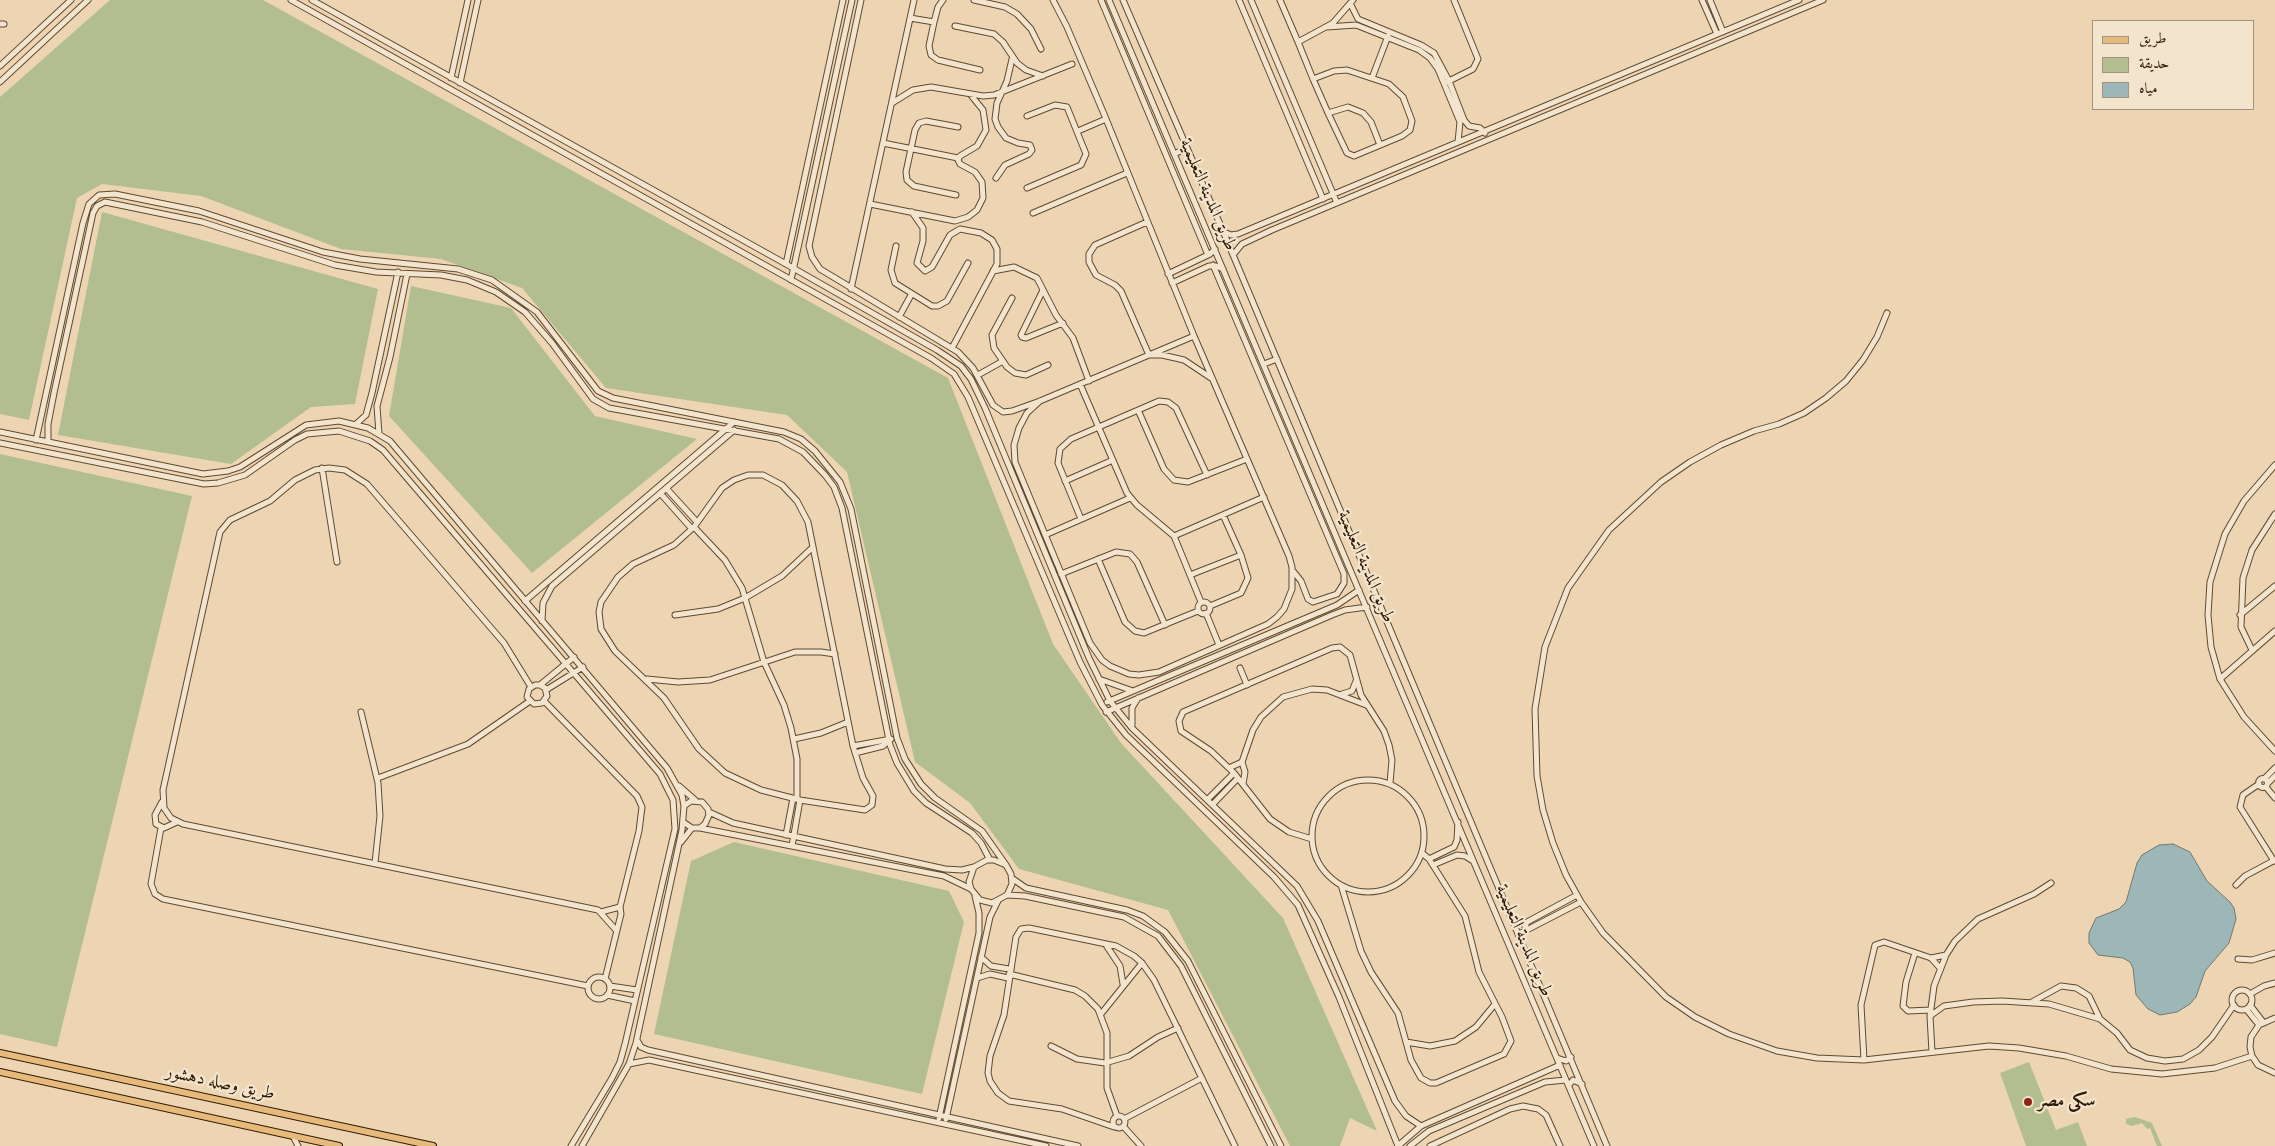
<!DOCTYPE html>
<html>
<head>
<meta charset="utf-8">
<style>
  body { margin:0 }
  #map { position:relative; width:2275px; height:1146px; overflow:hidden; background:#edd5b3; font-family:"IM FELL DW Pica",Amiri,serif }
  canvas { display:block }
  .legend { position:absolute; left:2092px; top:20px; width:162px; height:90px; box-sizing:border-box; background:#f3e4ce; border:1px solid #a5937d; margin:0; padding:6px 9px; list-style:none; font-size:15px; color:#311a04 }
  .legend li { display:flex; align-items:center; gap:10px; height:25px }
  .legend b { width:25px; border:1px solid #a5937d }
</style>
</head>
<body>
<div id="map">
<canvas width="2275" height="1146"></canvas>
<ul class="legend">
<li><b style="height:6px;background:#e6ba7a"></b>طريق</li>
<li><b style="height:14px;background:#b3be90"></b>حديقة</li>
<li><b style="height:14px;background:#9db6b7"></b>مياه</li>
</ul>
</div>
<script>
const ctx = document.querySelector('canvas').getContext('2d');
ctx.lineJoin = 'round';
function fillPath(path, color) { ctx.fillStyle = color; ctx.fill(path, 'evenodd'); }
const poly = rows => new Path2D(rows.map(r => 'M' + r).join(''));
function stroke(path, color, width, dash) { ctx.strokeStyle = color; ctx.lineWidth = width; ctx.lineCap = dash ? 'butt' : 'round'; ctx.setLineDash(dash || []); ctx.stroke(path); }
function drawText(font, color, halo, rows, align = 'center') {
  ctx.font = font + ' "IM FELL DW Pica",Amiri,serif'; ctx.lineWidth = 4.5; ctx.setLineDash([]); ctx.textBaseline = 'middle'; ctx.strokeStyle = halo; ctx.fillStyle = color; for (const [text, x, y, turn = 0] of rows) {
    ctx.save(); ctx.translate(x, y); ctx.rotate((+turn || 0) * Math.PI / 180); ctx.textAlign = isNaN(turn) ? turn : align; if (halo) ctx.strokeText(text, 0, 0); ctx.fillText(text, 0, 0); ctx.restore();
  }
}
const green = poly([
  [110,0,263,0,948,378,1053,644,1121,743,1283,918,1377,1131,1350,1118,1340,1146,1290,1146,1168,910,1019,869,970,803,915,762,847,472,787,415,606,388,522,288,441,259,341,249,201,196,102,184,77,198,29,420,0,414,0,97],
  [102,212,378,289,355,404,311,407,231,464,58,435],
  [411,286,511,308,595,416,697,439,532,573,389,416],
  [0,454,192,496,57,1047,0,1034],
  [734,842,949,891,964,922,922,1094,654,1034,691,861],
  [2029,1062,2056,1130,2078,1122,2087,1146,2026,1146,2000,1073],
  [2135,1117,2152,1123,2162,1146,2157,1146,2150,1128,2147,1129,2142,1123,2132,1126,2126,1124,2126,1119]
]);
const water = poly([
  [2173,844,2190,852,2207,881,2230,902,2234,908,2236,919,2229,943,2205,971,2196,997,2190,1004,2177,1012,2160,1015,2148,1009,2136,995,2133,968,2130,962,2123,958,2098,955,2089,943,2089,933,2096,918,2119,909,2126,902,2137,863,2142,855,2159,845,2173,844]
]);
const minor = poly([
  [291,0,931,358,954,374,968,397,1080,662,1102,705,1126,735,1274,877,1298,905,1339,997,1398,1146],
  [312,0,786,264,937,350,961,366,971,379,985,408,1089,658,1110,701,1132,728,1297,886,1318,921,1395,1101,1406,1116,1421,1126],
  [861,0,809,246,812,257,820,269,958,352,973,368,993,405,1003,412,1012,411,1040,401,1194,336],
  [943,0,938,7,934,22,929,46,931,55,938,60,980,70],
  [974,0,1005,7,1017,14,1031,29,1041,49],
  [1101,0,1208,255],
  [1109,0,1594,1146],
  [1123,0,1223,231,1607,1146],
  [1239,0,1323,199],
  [1251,0,1337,203],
  [1280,0,1298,42,1313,79,1328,113,1347,153,1354,156,1402,136,1410,130,1412,121,1403,97,1389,84,1347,70,1334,71,1313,79],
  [1702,0,1717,34],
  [1710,0,1723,32],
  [1351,5,1358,19,1421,45,1434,53,1449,81,1464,120,1469,126,1480,128,1485,133],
  [910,18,934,22],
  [0,24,4,24],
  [955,26,994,34,1003,42,1017,63,1026,70,1043,76],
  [1327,27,1356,25,1419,50,1430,58,1438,69,1460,122,1458,142],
  [1298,42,1333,23,1353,0],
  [0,66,71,0],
  [451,78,468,0],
  [1372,78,1388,36],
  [0,82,88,0],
  [1447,82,1473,69,1478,59,1454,0],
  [460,83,478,0],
  [892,103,913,90,931,87,983,96,994,95,1072,64],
  [1328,113,1348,107,1363,113,1371,122,1380,145],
  [1078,131,1106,119],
  [883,143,958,158],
  [1174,154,1187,148],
  [996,178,1005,165,1029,154,1032,150,1030,145,1018,143,1006,138,998,127,995,119,997,103,1007,81,1012,59],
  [1027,188,1081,165,1086,154,1067,107,1055,105,1027,116],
  [956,195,914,186,907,180,906,172,915,130,919,123,926,121,958,127],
  [870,204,955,221,968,217,977,210,983,198,982,182,975,172,960,164,958,160,960,156,977,146,986,130,983,110,970,94],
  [912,212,923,228,923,241,917,263,925,271,932,267,950,235,960,229,981,233,992,240,997,249,997,264,952,348],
  [1033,213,1127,173],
  [1147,222,1095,245,1089,254,1089,262,1096,275,1115,285,1121,291,1149,355,1162,355,1184,360,1211,378],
  [1224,232,1231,235,1238,234,1799,0],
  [896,246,891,270,895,283,932,306,938,306,947,301,968,263],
  [1233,255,1242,244,1272,230,1823,0],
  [786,264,843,0],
  [1213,265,1344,574,1344,583,1337,594,1313,602,1308,599,1301,581,1293,571],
  [993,271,1014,267,1037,278,1056,315,1073,338,1089,381],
  [1168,274,1210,254,1215,249],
  [791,280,852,0],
  [1172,283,1209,266,1216,266,1223,269],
  [851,289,914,0],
  [1043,290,1021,335,1022,337,1026,338,1063,323],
  [1012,298,992,335,994,348,1007,367,1015,373,1026,375,1048,365],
  [1887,313,1877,337,1863,360,1846,381,1826,398,1804,413,1779,424,1754,431,1721,445,1690,462,1661,482,1609,530,1568,588,1545,647,1535,709,1537,776,1543,810,1553,843,1566,875,1581,902,1603,933,1666,997,1695,1017,1729,1034,1777,1051,1817,1058,1864,1060,1989,1046,2019,1048,2066,1056,2111,1069,2162,1074,2215,1068,2252,1056],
  [899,317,911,295],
  [1264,364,1277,359],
  [978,375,1003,361],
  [1080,384,1127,493,1137,505,1174,536,1201,602],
  [1040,401,1027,413,1019,428,1014,445,1015,462,1090,643,1102,660,1110,666,1129,674,1139,675,1159,672,1268,624,1277,617,1284,609,1292,589,1292,567,1289,556,1194,336,1104,114,1067,27,1053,0],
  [1138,410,1164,469,1174,480,1188,482,1247,459],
  [356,424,366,415,372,393,398,272],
  [0,432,203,474,228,471,240,467,306,425,339,421,368,428,390,441,667,768,682,795,684,806,682,830,636,1043,629,1064,582,1146],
  [379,434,377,406,390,357,407,274],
  [36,440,83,223,89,204,99,195,115,194,199,211,323,252,360,259,458,269,492,280,537,312,598,391,613,398,784,432,801,439,815,451,840,482,851,509,897,738,905,759,921,784,935,798,982,831,1006,865],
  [48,442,48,424,54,393,93,213,97,206,105,202,202,222,335,265,376,272,441,275,467,280,496,292,525,312,552,343,593,399,609,408,779,439,803,452,825,475,834,487,842,508,890,745,897,763,914,791,926,803,972,833,981,843,990,860],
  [0,443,204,484,218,483,245,475,295,440,307,434,339,431,370,441,383,450,660,774,673,800,675,829,625,1044,620,1062,612,1078,571,1146],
  [2275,465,2244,501,2225,534,2210,582,2208,615,2211,647,2220,679,2244,717,2275,751],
  [322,468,337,562],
  [748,475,763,475,782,485,797,501,808,522,853,746,863,778,873,796,872,805,865,810,800,800,761,790,725,773,699,749,664,698,615,651,601,629,599,612,601,602,618,577,633,564,674,545,694,527,722,488,734,480,748,475],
  [1065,481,1113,460],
  [666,488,697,522],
  [660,493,692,529],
  [1081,519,1058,463,1060,449,1071,439,1159,401,1168,402,1176,408,1207,475],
  [694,527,725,560,742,588,764,662,784,705,791,728,797,759,797,799],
  [1045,535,1130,498],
  [1174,536,1264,497],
  [1098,559,1125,622,1135,631,1144,633,1198,611],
  [1061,574,1116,552,1130,554,1137,562,1165,625],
  [1190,575,1241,555],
  [525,601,734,422],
  '1198 608a6 6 0 1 1 12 0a6 6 0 1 1-12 0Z',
  [1210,606,1241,593,1248,578,1241,555,1223,515],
  [1206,613,1219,645],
  [675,615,718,609,745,598,782,576,813,547],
  [2240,615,2275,586],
  [542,621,543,603,552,586,734,430],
  [2252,650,2241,627,2243,578,2252,550,2275,514],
  [1240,668,1247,685],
  [647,679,678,682,710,680,795,652,821,652,835,654],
  [1099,679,1133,691],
  [2220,679,2275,631],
  [540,685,545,688,547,696,542,703,534,704,527,697,529,689,535,685,540,685,574,657],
  [531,687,504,643,367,484,345,470,329,468,315,470,295,480,270,501,230,520,220,532,163,790,164,808,171,818,183,824,598,910,616,930],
  [546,690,583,667],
  [1342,694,1352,691,1356,681],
  [544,701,637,796,642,807,639,831,620,907,601,912],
  [1107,702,1337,605,1359,590],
  [361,712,378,783,380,816,375,863],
  [1106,712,1332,615,1345,610,1367,607],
  [1132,725,1132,708,1138,698],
  [794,739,821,733,848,722],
  [853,746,891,739],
  [855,753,883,746,889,740],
  [1242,762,1245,772,1243,784],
  [1229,768,1242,762,1253,730,1261,717,1283,697,1312,689,1327,690,1366,705],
  [378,778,468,744,530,701],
  '2258.5 783a4.5 4.5 0 1 1 9 0a4.5 4.5 0 1 1-9 0Z',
  [2264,779,2275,768],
  '1312 836a56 56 0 1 1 112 0a56 56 0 1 1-112 0Z',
  [2268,783,2275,776],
  [2259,784,2243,795,2240,807,2274,861],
  [679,786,695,800],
  [2266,787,2275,798],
  [1208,799,1234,773],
  [162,802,155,815,156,824,164,828,177,822],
  [1213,804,1238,778],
  [709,812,733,823,945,869,962,870,974,867,987,860,994,860,1006,865,1011,874,1012,884,1007,895,992,903,980,900,971,889,969,882,974,867],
  [683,822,692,828,700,828,705,824,709,815,708,809,702,802,691,801,684,806],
  [161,828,151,884,155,894,163,899,588,986],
  [700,828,944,876,971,889],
  [786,835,793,798],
  [1312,839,1289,832,1270,819,1234,773,1211,751,1181,731,1179,721,1183,712,1332,648,1340,647,1350,655,1361,695,1384,731,1389,745,1392,760,1390,783],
  [681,842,692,828],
  [792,846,800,800],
  [1429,859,1454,847,1457,840,1458,822],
  [1433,865,1457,855,1465,856,1473,861],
  [1013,879,1026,888,1127,910,1143,916,1165,932,1188,961,1281,1146],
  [1341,885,1361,951,1371,972,1398,1013,1411,1060,1421,1078,1430,1083,1436,1083,1504,1054,1511,1041,1502,1017,1479,972,1465,916,1429,859,1422,853],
  [2236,885,2245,876,2275,860],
  [1007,895,1025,896,1124,917,1158,936,1181,966,1271,1146],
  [1526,930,1525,927,1527,922,1577,895],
  [1519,934,1581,902],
  [1106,945,1120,966,1123,984],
  [1915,953,1906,982,1903,1006,1908,1011,1931,1010],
  [981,957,991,966,1009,969],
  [1931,958,1946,955],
  [2238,959,2252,960,2275,953],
  [1009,974,1075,990,1085,996,1098,1009,1107,1033,1107,1088,1117,1116],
  '588 988a11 11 0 1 1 22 0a11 11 0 1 1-22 0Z',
  [977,978,990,974,1008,978],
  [605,979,621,914,620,907],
  [610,986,637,990],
  '2232 1000a10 10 0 1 1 20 0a10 10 0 1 1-20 0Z',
  [2250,994,2264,986,2275,983],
  [607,995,635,1001],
  [2032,1002,2061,986,2076,988,2089,996,2100,1019],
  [2250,1005,2263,1022],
  [2246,1009,2259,1025],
  [1101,1014,1142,963],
  [1930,1016,1944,1006,1973,1002,2002,1001,2049,1004,2100,1019,2117,1033,2130,1050,2147,1058,2165,1061,2183,1059,2199,1050,2212,1037,2234,1005],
  [2275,1018,2259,1025,2251,1037,2250,1047,2252,1056,2258,1065,2275,1073],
  [637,1040,641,1047,648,1050,1078,1146],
  [1406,1042,1430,1046,1455,1041,1476,1027,1495,1004],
  [1051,1046,1077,1059,1105,1063,1129,1056,1158,1037,1178,1028],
  [1932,1052,1930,1016,1934,986,1946,955,1955,941,1978,919,2034,894,2051,883],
  [1557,1058,1566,1061,1571,1057],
  [1864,1060,1861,1005,1875,945,1884,942,1931,958,1940,968],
  [629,1064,649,1060,1046,1146],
  [1569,1085,1573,1080,1582,1084],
  '1113 1122a6 6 0 1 1 12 0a6 6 0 1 1-12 0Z',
  [939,1118,979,933,979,913,975,896],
  [946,1119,990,917,998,901],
  [1124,1119,1202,1078],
  [1123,1126,1141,1146],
  [1114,1127,1062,1109,1009,1101,998,1093,990,1081,988,1073,990,1056,1004,1015,1016,937,1021,929,1029,928,1116,946,1134,956,1142,963,1154,980,1235,1146],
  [293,1136,298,1146],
  [1398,1146,1421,1126,1560,1065],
  [1410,1146,1429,1131,1545,1082,1566,1080],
  [1430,1146,1510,1109,1523,1106,1538,1109,1546,1115,1560,1146]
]);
const major = poly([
  [0,1053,433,1146],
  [0,1072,339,1146]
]);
const markers = [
  [2028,1102,5,"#8f2418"]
];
const streetNames = [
  ["طريق المدينة التعليمية",1207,195,67],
  ["طريق المدينة التعليمية",1365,567,67],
  ["طريق المدينة التعليمية",1523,941,67],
  ["طريق وصله دهشور",220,1084,12]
];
const poiNames = [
  ["سكى مصر",2038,1102]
];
fillPath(green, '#b3be90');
fillPath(water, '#9db6b7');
stroke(water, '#72786f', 1);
stroke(minor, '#604930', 7);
stroke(major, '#311a04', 8);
stroke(minor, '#f3e4ce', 5);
stroke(major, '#e6ba7a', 6);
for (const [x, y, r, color] of markers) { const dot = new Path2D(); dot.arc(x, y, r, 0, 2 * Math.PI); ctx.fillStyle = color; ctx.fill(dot); stroke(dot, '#f3e4ce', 2); }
drawText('18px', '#311a04', '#f3e4ce', streetNames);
drawText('bold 18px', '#311a04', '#f3e4ce', poiNames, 'left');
</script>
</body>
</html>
